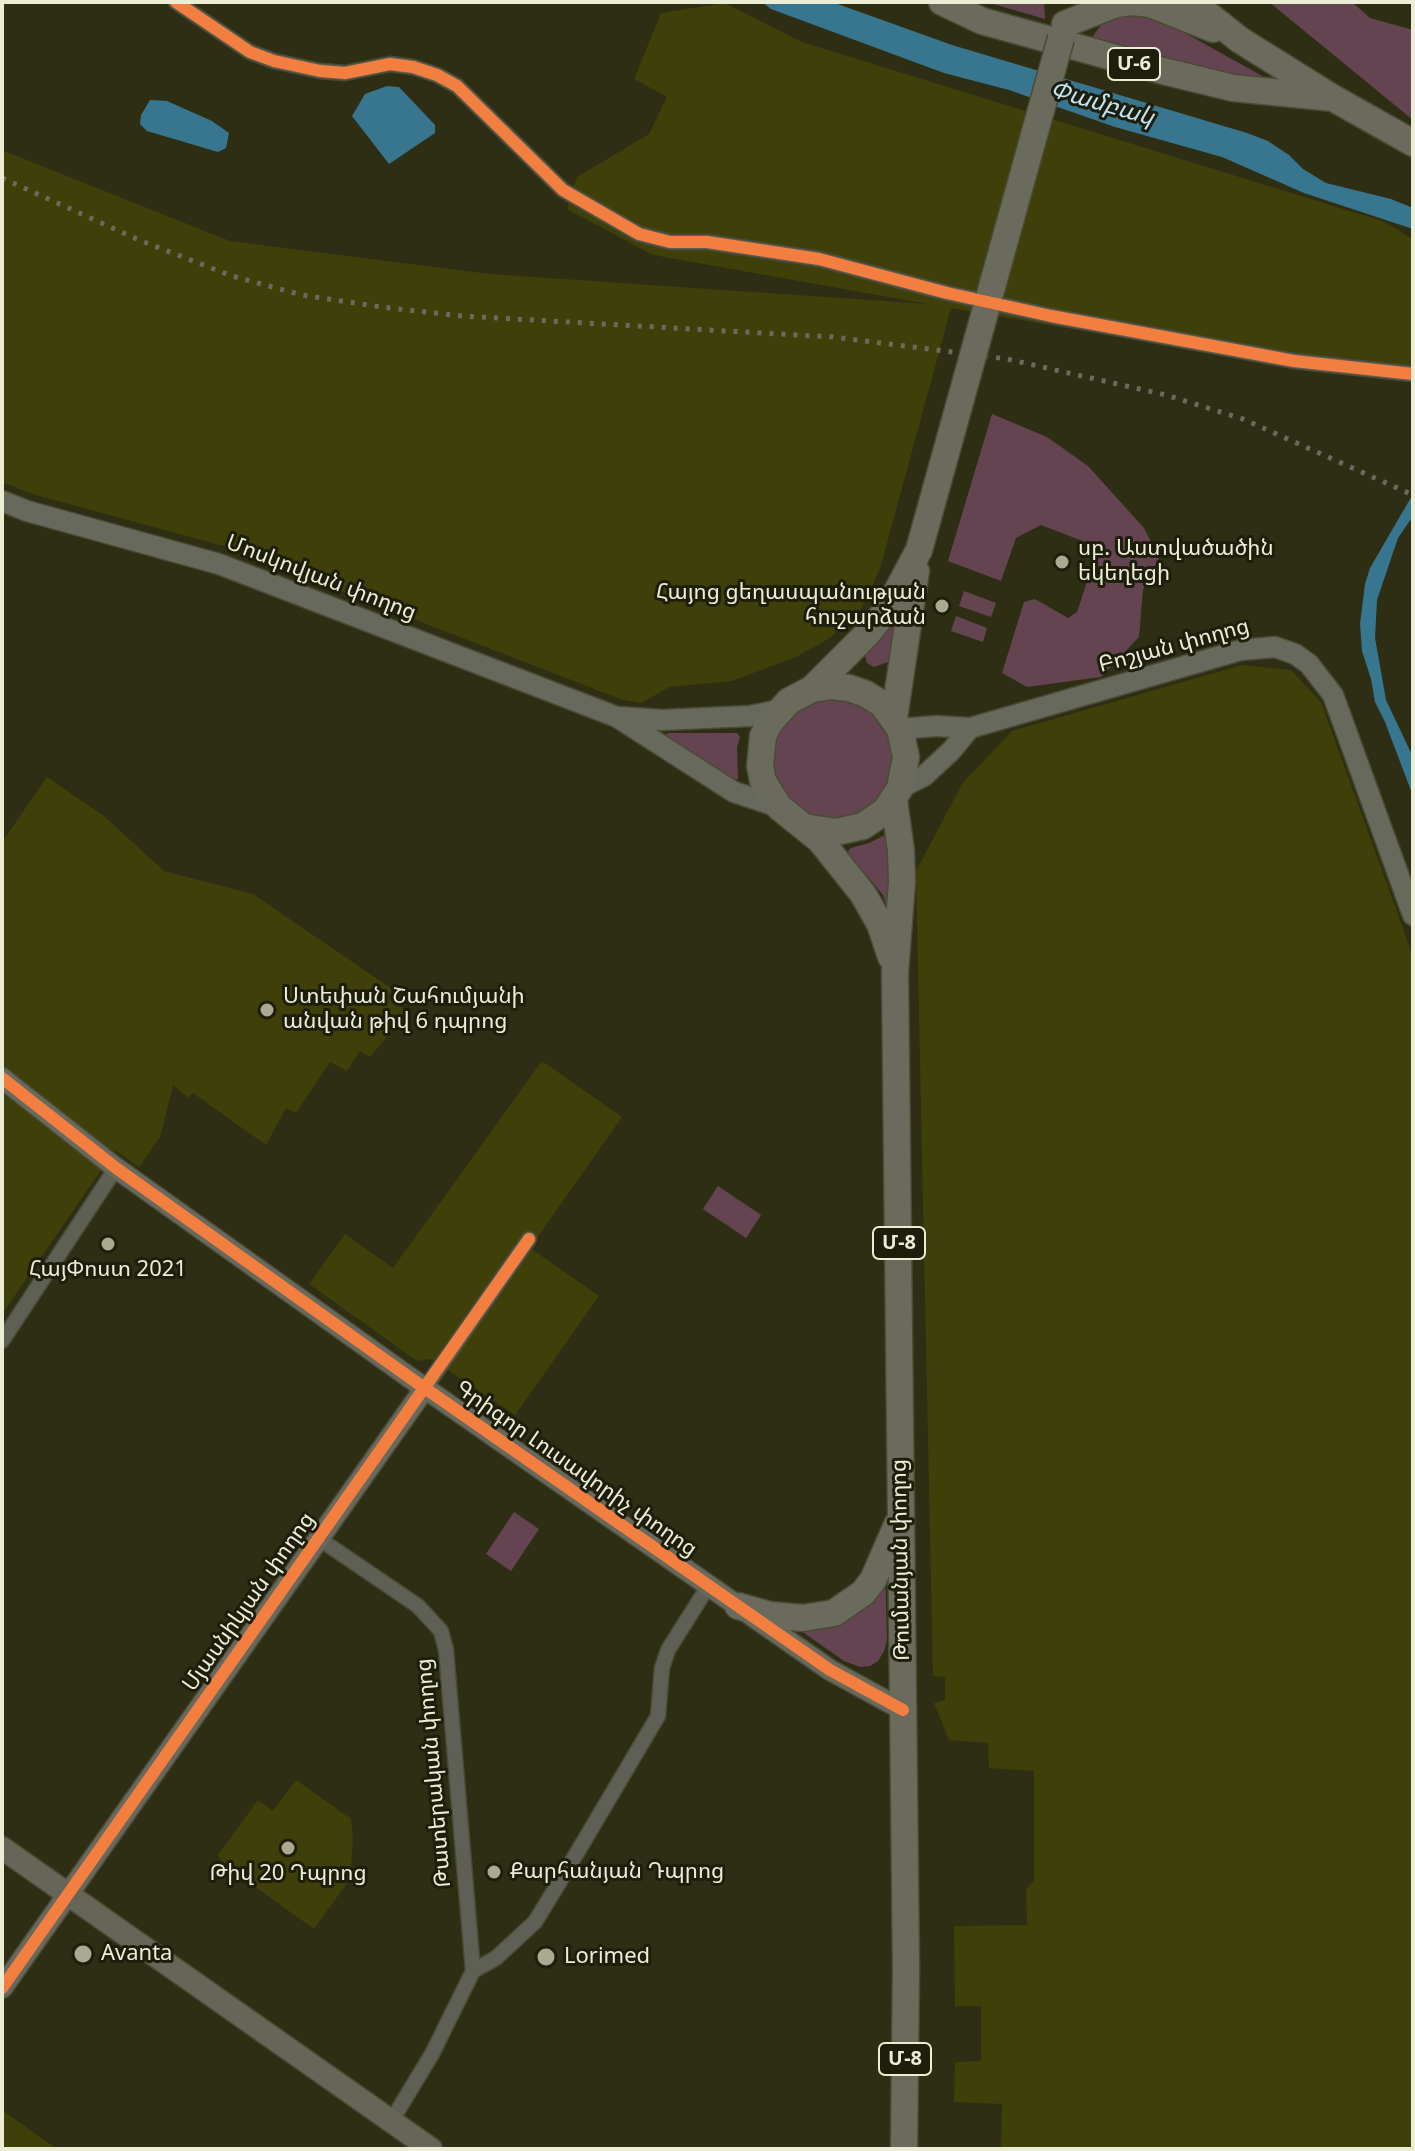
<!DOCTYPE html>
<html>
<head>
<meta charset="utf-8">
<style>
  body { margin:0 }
  #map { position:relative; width:1415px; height:2151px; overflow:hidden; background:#2e2e14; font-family:"Noto Sans",sans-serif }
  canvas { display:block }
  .frame { position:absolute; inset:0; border:4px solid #ecedd5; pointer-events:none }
</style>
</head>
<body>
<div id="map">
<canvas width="1415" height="2151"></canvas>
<div class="frame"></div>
</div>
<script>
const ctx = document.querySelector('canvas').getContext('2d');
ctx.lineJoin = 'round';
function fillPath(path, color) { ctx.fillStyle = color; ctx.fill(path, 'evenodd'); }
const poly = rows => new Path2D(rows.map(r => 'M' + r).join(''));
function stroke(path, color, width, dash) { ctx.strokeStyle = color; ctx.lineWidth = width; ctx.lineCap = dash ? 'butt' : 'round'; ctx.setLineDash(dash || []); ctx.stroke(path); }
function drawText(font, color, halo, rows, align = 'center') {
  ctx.font = font + ' "Noto Sans","Noto Sans Armenian",sans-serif'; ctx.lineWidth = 6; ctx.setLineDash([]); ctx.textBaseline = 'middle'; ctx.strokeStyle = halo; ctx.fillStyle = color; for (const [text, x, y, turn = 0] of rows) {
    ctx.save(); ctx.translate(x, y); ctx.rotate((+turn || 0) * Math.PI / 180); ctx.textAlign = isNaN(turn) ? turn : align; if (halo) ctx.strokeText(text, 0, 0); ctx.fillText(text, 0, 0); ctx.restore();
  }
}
const built = poly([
  [725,3,802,42,1382,221,1413,239,1413,368,1298,368,951,308,880,569,861,609,830,638,796,657,732,681,670,687,641,703,623,700,227,547,32,494,2,482,2,150,230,241,490,274,928,304,653,255,567,209,577,177,649,134,667,97,634,79,661,13],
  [1242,665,1291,670,1321,702,1413,956,1413,2149,1001,2149,1002,2104,954,2102,955,2062,981,2061,981,2006,955,2006,954,1926,1027,1925,1026,1890,1034,1880,1034,1771,989,1768,988,1743,949,1740,934,1703,945,1700,945,1677,933,1676,916,871,962,784,1012,731],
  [47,777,104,816,164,871,253,894,392,989,387,998,408,1012,370,1057,360,1051,347,1071,330,1062,296,1113,286,1108,266,1145,193,1093,189,1098,173,1085,160,1137,139,1167,115,1150,2,1314,2,842],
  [542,1061,622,1117,530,1248,599,1296,515,1415,431,1359,417,1361,309,1284,345,1234,393,1268],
  [296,1780,351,1819,353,1841,350,1879,314,1929,222,1863,218,1855,258,1800,273,1811],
  [2,2110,54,2147,53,2149,2,2149]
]);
const green = poly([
  [987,2,1044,2,1045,19,990,3],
  [1269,2,1352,2,1370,18,1413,30,1413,120],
  [1138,10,1169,24,1280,86,1235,79,1091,39,1103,22],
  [992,414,1047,437,1088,466,1144,528,1159,558,1143,589,1139,637,1101,677,1027,687,1002,673,1024,602,1035,599,1068,618,1077,612,1094,561,1093,545,1041,525,1016,538,1001,581,948,561],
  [964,591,996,603,991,617,959,606],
  [902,605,888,662,874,667,867,663,865,655],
  [956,616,987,628,983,642,951,631],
  [824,697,844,697,880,715,898,750,892,789,862,817,819,821,800,812,784,797,775,777,772,756,777,735,788,717,806,704],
  [668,733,737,733,740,737,737,747,738,779,733,780,664,736],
  [889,833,891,920,883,895,868,877,847,860,845,855,851,848,869,843],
  [718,1186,761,1215,746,1238,703,1209],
  [514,1512,539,1529,511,1571,486,1554],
  [885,1565,887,1640,884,1651,878,1661,870,1666,860,1667,844,1661,787,1621,803,1623]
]);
const water = poly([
  [762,2,832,2,952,45,1247,133,1268,141,1289,155,1303,169,1326,183,1391,199,1413,208,1413,229,1304,193,1222,157,1115,127,1009,90,944,73,771,9],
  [387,86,399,87,435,125,435,133,389,164,352,116,365,94],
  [150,100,167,101,212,121,229,133,226,148,218,152,147,131,140,124,141,115],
  [1413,494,1413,516,1398,538,1377,600,1375,638,1386,700,1413,757,1413,796,1385,722,1375,702,1371,679,1362,651,1360,624,1365,584,1370,568]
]);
const street = poly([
  [176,2,250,52,274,61,320,71,345,73,390,64,413,67,437,75,457,86,563,190,639,234,670,242,707,242,819,259,947,293,1051,316,1294,361,1413,374],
  [2,1341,116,1168],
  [425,1388,529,1239],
  [318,1538,418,1606,441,1631,446,1650,473,1971],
  [392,2120,432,2054,473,1971,496,1958,535,1922,568,1868,658,1716,662,1668,668,1650,709,1585]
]);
const secondary = poly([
  [2,501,27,511,219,564,617,717,734,792,779,807],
  [619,717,662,720,750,716,779,710],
  [900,729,936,726,970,728,1241,650,1275,647,1295,654,1309,664,1333,695,1413,915],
  [900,788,924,776,951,751,970,728],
  [2,1078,116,1168,416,1382,830,1670,903,1710],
  [2,1988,425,1388]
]);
const primary = poly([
  [2,1848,431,2149]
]);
const highway = poly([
  [942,2,982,21,1163,71,1233,88,1333,98],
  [1192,2,1240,40,1333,98,1413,143],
  [1065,24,1116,4,1133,2,1150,4,1213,29],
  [812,689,868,633,888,608,919,550],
  [894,718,916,571],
  [894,800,901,851,902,882,895,972,906,1968,904,2149],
  [804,827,836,832,863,826,885,811,900,788,906,757,900,729,882,704,866,694,849,688,831,686,812,689,789,701,770,722,763,736,760,766,763,781,779,807,820,840,863,894,880,924,891,957],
  [738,1606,770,1615,803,1618,834,1613,863,1593,873,1580,897,1525]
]);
const rail = poly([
  [2,178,139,240,232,276,302,295,381,307,462,316,833,337,1007,359,1166,395,1243,419,1413,495]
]);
const highwayBridge = poly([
  [919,550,1061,38]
]);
const cycleway = poly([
  [176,2,250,52,274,61,320,71,345,73,390,64,413,67,437,75,457,86,563,190,639,234,670,242,707,242,819,259,947,293,1051,316,1294,361,1413,374],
  [2,1078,116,1168,416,1382,830,1670,903,1710],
  [2,1988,529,1239]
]);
const markers = [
  [1062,562,8,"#aaaa91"],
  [942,606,8,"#aaaa91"],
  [267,1010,8,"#aaaa91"],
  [108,1244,8,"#aaaa91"],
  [288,1848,8,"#aaaa91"],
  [494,1872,8,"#aaaa91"],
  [83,1954,10,"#aaaa91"],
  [546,1957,10,"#aaaa91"]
];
const shields = [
  [1134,64,52],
  [899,1243,52],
  [905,2059,52]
];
const shieldNames = [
  ["Մ-6",1134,64],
  ["Մ-8",899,1243],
  ["Մ-8",905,2059]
];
const poiNames = [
  ["սբ. Աստվածածին",1078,549],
  ["եկեղեցի",1078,574],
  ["Հայոց ցեղասպանության",926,593,"right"],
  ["հուշարձան",926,618,"right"],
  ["Ստեփան Շահումյանի",283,997],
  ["անվան թիվ 6 դպրոց",283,1022],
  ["ՀայՓոստ 2021",108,1270,"center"],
  ["Քարհանյան Դպրոց",510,1872],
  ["Թիվ 20 Դպրոց",288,1874,"center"],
  ["Avanta",101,1954],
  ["Lorimed",564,1957]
];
const streetNames = [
  ["Մոսկովյան փողոց",321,578,21],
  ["Բոշյան փողոց",1174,646,-15],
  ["Գրիգոր Լուսավորիչ փողոց",576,1469,35],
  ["Թումանյան փողոց",901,1560,-91],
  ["Մյասնիկյան փողոց",249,1602,-55],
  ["Թատերական փողոց",434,1773,-95]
];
const waterNames = [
  ["Փամբակ",1102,104,16]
];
fillPath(built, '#3f3f0a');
fillPath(green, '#654451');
fillPath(water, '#38768f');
stroke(street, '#4a4a35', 17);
stroke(secondary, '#4a4a35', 23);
stroke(primary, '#4a4a35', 25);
stroke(highway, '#4a4a35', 29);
stroke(street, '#5e5f55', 14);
stroke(secondary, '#68695d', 20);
stroke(primary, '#656558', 22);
stroke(highway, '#6a6b5c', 26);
stroke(rail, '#6a6a5e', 5, [4, 8]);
stroke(highwayBridge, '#4a4a35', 29, []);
stroke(highwayBridge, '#6a6b5c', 26);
stroke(cycleway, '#f27e40', 12);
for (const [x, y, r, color] of markers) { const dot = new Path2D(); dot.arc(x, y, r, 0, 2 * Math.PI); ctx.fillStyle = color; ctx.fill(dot); stroke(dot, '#1e1e0c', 3); }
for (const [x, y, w] of shields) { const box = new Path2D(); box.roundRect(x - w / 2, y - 16, w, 32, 6); ctx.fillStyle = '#1e1e0c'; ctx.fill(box); stroke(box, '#ecedd5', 2); }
drawText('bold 20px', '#ecedd5', null, shieldNames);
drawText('22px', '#ecedd5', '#1e1e0c', poiNames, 'left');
drawText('22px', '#ecedd5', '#1e1e0c', streetNames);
drawText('italic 24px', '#c0e4f6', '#1e1e0c', waterNames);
</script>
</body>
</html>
